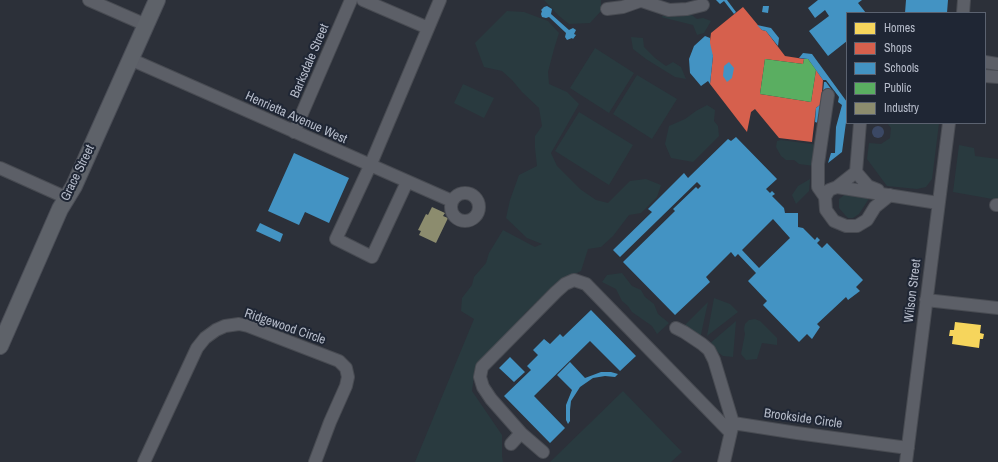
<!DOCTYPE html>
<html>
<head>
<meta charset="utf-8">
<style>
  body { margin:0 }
  #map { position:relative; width:998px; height:462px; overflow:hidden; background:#2c3039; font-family:"Archivo Narrow",sans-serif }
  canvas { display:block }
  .legend { position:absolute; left:846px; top:12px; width:140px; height:112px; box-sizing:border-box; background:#1f2634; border:1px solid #5b6270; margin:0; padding:5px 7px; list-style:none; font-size:12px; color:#b6bcca }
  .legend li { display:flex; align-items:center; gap:8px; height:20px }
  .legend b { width:20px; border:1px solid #5b6270 }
</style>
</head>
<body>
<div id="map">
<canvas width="998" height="462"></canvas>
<ul class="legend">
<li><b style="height:11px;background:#f6d55c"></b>Homes</li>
<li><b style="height:11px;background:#d6604d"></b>Shops</li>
<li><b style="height:11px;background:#4393c3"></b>Schools</li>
<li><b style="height:11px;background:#5aae61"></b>Public</li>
<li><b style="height:11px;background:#8c8c6e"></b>Industry</li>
</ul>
</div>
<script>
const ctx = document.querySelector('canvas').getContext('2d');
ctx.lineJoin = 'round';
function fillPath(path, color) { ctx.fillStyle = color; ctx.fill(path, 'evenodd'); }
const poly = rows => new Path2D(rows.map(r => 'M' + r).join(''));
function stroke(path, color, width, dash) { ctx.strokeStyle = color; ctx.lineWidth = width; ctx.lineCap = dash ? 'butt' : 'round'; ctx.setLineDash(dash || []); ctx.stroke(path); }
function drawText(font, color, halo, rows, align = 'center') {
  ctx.font = font + ' "Archivo Narrow",sans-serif'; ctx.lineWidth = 4; ctx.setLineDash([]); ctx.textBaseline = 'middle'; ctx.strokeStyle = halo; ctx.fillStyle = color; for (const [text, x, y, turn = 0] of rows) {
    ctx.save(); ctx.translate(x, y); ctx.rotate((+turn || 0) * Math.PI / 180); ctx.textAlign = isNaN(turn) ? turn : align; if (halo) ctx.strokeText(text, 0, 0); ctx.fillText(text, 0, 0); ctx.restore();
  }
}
const green = poly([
  [544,0,601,0,601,11,590,23,569,24,559,16],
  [507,11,524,12,548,21,559,33,554,49,548,72,549,84,567,92,579,104,551,153,557,166,580,189,596,200,608,203,630,181,646,179,661,185,657,197,641,213,629,215,613,236,601,247,588,249,581,271,557,282,525,313,510,334,475,369,472,391,502,435,502,456,503,462,415,462,474,319,461,311,462,298,472,285,474,277,486,263,489,253,503,230,535,247,542,244,527,238,506,218,510,200,519,175,537,166,535,148,535,136,542,126,539,108,522,92,512,80,502,71,484,67,475,43],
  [689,13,697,19,703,18,711,21,704,33,697,35,693,25,661,17,667,14,679,17],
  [631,37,643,38,644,47,655,58,666,66,673,62,681,67,686,79,675,77,646,59,633,49],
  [595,48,634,73,609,113,570,88],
  [637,75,677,99,652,139,613,114],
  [463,84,494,98,484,118,454,103],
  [707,105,715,110,714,121,718,126,719,136,693,162,671,158,665,144,669,126,685,119,696,111],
  [579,112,633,145,609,185,555,151],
  [887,123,939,123,932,179,926,187,917,189,887,186,867,159,869,143,881,144,890,138,891,128],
  [781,140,819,145,814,166,799,164,794,160,786,160,781,156,776,147,777,141],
  [959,145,974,148,975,156,998,159,998,200,953,192],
  [810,179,809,191,796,204,792,195,798,186],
  [847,193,870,197,859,214,853,218,848,218,845,215,839,208,839,199],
  [622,273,632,286,641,290,645,297,654,304,658,314,669,323,657,334,652,326,632,312,628,306,622,301,616,289,602,282,607,275],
  [714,298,730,304,738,312,707,336],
  [708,302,700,339,683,327],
  [755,319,760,321,777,338,777,345,762,343,757,359,746,360,741,354,745,334,744,329,745,324,749,320],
  [736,321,733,357,723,356,708,345],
  [623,391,682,452,671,462,550,462]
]);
const water = poly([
  '872 132a6 6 0 1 1 12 0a6 6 0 1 1-12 0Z'
]);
const homes = poly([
  [955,322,981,325,980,333,984,334,983,339,980,339,979,348,952,344,953,336,949,336,950,330,954,330]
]);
const shops = poly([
  [743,7,762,30,766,31,785,56,804,59,803,64,765,59,760,94,811,102,816,70,823,80,821,104,816,108,812,142,779,138,755,109,751,112,747,132,710,84,713,56,709,49,711,33]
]);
const schools = poly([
  [716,0,727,0,736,12,734,14,724,1,720,4],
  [818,0,862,0,858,3,866,13,847,13,847,41,828,56,809,31,829,16,825,10,815,18,808,8],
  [906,0,948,0,947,13,905,13],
  [547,6,552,9,551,14,569,30,573,28,576,30,574,34,576,35,573,39,572,38,567,40,565,37,566,33,549,17,546,18,542,17,541,14,542,11,541,10,544,7],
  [763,6,769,6,768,13,762,12],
  [757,25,771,28,779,38,778,46,766,31,762,30],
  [705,36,710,38,710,43,713,56,710,84,708,81,701,86,690,73,689,59,694,46],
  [803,53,812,54,847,102,847,115,842,152,828,163,831,153,835,153,836,127,842,105,838,102,839,97,826,80,823,80,808,59,799,58],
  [729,62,734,68,732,78,727,82,723,76,724,66],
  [824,82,826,82,834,93,833,94,823,93],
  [821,104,821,124,815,122,816,108],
  [736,137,777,179,766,189,770,193,772,191,775,194,772,196,784,208,785,213,798,213,798,227,803,228,815,240,817,237,820,240,817,243,822,248,827,243,863,280,856,287,860,291,848,300,846,297,817,324,820,327,812,339,807,334,799,342,763,305,767,301,748,281,756,273,738,254,735,257,731,252,706,277,710,282,675,315,623,262,675,211,673,209,696,187,698,189,701,186,697,182,620,257,613,250,652,212,648,209,684,173,688,178,728,139,731,141],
  [773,219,790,238,759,268,742,250],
  [294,153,349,178,329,223,305,212,299,225,268,211],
  [260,223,283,234,280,242,256,231],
  [591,310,636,356,620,371,590,341,534,396,565,428,550,443,504,396,531,370,527,366,538,355,533,350,544,339,550,344,560,334,563,337],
  [510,357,525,372,514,382,499,368],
  [570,362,585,378,601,372,611,372,618,374,615,377,605,376,593,378,580,387,571,401,570,410,570,421,568,424,566,420,566,405,572,390,557,375]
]);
const public = poly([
  [765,59,803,64,804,59,808,59,816,70,811,102,760,94]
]);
const industry = poly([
  [432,207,445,213,443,216,448,218,436,243,419,235,421,231,418,230,426,214,428,215]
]);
const minor = poly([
  [89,0,146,25],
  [363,0,428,28],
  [639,0,669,10,687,9,703,5],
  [607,9,623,7,640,1],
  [963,13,964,0],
  [130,59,452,201],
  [985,62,998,64],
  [985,76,998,77],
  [860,123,856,172,868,186,878,190],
  [294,132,351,0],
  [0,168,67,198],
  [856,172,837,187,829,190,825,197,826,210,834,221,846,226,857,226,867,220,875,207,890,195],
  [407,182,372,257,336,239,370,166,440,0],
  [837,187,938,203],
  '451 207a14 14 0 1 1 28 0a14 14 0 1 1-28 0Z',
  [825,197,818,187,818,164,828,95],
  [996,205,998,205],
  [926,300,998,308],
  [676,328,684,332,702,344,709,350,714,360,733,423],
  [521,433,543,452],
  [511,444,521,433,491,399,483,387,480,377,482,367,556,292,565,284,574,280,586,284,730,432],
  [144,462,197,348,205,338,216,330,225,326,239,324,248,326,339,361,346,368,348,377,346,386,330,422,315,462],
  [724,462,733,423,797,433,908,448],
  [906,462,949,123]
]);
const major = poly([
  [0,346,60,209,74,186,157,0]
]);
const streetNames = [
  ["Barksdale Street",310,61,-67],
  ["Henrietta Avenue West",296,118,24],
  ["Grace Street",78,173,-64],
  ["Wilson Street",913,291,-83],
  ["Ridgewood Circle",285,327,19],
  ["Brookside Circle",803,419,8]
];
fillPath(green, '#293a3f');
fillPath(water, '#3b4864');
fillPath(homes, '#f6d55c');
fillPath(shops, '#d6604d');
fillPath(schools, '#4393c3');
fillPath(public, '#5aae61');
fillPath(industry, '#8c8c6e');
stroke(minor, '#484b52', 14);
stroke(major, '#4a4d56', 18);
stroke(minor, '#5c5f67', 12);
stroke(major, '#5e6269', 16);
drawText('13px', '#b6bcca', '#1f2634', streetNames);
</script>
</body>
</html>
